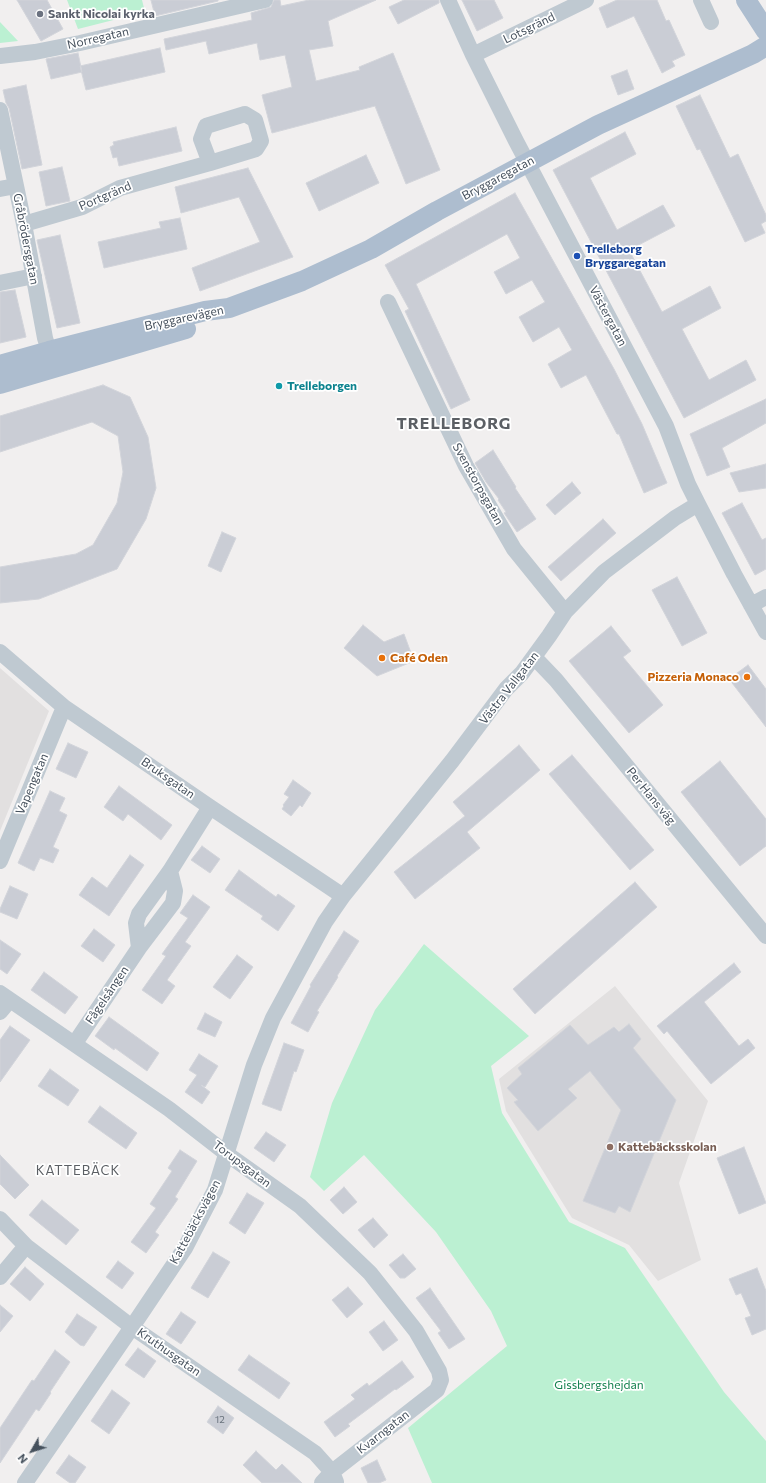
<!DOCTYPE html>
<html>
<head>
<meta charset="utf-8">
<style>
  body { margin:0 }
  #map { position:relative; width:766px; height:1483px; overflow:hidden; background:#f1efef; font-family:Commissioner,sans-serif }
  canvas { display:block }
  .north { position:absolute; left:12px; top:1431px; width:40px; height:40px; -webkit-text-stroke:3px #fff; paint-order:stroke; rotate:231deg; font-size:11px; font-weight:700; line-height:16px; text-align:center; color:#46515d }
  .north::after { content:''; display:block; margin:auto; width:14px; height:18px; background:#46515d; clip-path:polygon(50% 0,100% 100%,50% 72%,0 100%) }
</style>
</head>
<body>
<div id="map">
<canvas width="766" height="1483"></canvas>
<div class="north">N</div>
</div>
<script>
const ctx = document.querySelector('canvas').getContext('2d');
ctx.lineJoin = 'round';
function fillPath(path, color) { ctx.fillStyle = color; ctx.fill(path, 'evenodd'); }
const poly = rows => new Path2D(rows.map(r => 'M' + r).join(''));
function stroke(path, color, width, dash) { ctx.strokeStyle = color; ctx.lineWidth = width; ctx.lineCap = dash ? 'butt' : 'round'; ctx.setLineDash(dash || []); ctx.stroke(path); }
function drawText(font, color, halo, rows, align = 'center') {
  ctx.font = font + ' Commissioner,sans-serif'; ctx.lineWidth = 3.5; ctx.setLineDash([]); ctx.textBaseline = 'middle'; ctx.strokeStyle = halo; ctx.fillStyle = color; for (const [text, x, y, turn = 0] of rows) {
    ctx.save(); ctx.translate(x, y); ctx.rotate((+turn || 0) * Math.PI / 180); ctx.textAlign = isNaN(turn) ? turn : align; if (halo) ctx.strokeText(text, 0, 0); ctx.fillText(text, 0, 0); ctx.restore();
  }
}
const education = poly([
  [0,668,49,711,0,831],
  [615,986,708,1101,679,1183,701,1260,658,1281,629,1245,572,1218,506,1111,499,1079]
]);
const green = poly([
  [67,0,142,0,145,12,78,29],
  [0,22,18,41,0,43],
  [424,944,529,1036,491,1066,502,1113,569,1222,625,1248,724,1392,766,1441,766,1483,432,1483,408,1428,507,1346,491,1311,436,1232,364,1155,324,1191,310,1177,332,1103,375,1010]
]);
const building = poly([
  [17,0,47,0,63,29,41,41,17,0],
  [151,0,218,0,218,1,155,16,151,0],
  [274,0,280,0,281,6,309,0,376,0,328,21,333,46,309,50,316,81,360,70,359,67,393,53,440,170,406,184,375,106,272,133,262,95,292,87,285,55,260,60,257,43,209,54,206,41,166,50,164,39,252,20,251,13,271,7,274,0],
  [404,0,439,0,439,3,398,24,389,7,404,0],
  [462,0,494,0,503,18,477,31,462,0],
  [617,0,657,0,666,21,669,20,685,55,672,61,675,66,662,73,634,16,607,28,599,8,617,0],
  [160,48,165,72,86,90,80,66,160,48],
  [78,53,82,72,51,79,46,59,78,53],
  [627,70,634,89,618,95,611,76,627,70],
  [26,85,42,165,22,169,9,108,6,103,3,90,26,85],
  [700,95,730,158,738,154,766,215,766,221,761,224,765,233,745,242,700,149,697,150,676,106,700,95],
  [176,127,182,151,119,166,117,157,113,158,110,147,114,145,113,142,176,127],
  [625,132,636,154,590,178,617,230,663,205,675,226,629,250,662,312,710,286,721,308,682,329,709,380,746,360,756,380,684,418,553,170,625,132],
  [366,155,379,183,319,211,306,183,366,155],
  [62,167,70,201,46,206,39,172,62,167],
  [248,168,293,257,200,291,192,268,260,242,239,197,181,213,175,187,248,168],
  [515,193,614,369,642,424,667,483,644,493,619,434,617,434,586,375,561,388,548,364,572,350,559,327,533,342,519,317,545,302,532,280,506,294,494,272,520,258,507,234,416,284,470,400,451,409,405,311,409,309,385,265,515,193],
  [180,218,187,249,104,268,98,242,161,228,159,222,180,218],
  [60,235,80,323,57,328,37,240,60,235],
  [15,290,26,337,0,343,0,292,15,290],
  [103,385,130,397,148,437,156,488,146,519,117,569,39,599,0,603,0,567,76,554,93,545,117,503,123,472,118,436,92,422,0,452,0,416,103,385],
  [766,399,766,423,722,448,730,467,707,476,690,434,766,399],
  [493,450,516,487,515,488,536,519,517,532,504,513,506,512,498,500,499,499,486,482,475,463,493,450],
  [766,464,766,488,739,492,730,473,766,464],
  [572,482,581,493,555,515,546,505,572,482],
  [742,503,762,540,766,538,766,569,755,575,722,513,742,503],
  [603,519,616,533,561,581,548,567,603,519],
  [222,532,236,538,221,572,208,566,222,532],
  [677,577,707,633,682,646,652,590,677,577],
  [363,625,384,642,404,634,414,661,377,676,344,648,363,625],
  [611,626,631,651,623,657,663,705,629,733,569,661,611,626],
  [748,665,766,689,766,727,729,679,748,665],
  [68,743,88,752,76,778,56,769,68,743],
  [519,745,540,770,467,832,480,848,415,899,394,872,465,816,453,802,519,745],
  [572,755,654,850,630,870,549,774,572,755],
  [720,761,766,819,766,846,740,866,681,792,720,761],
  [293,780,311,793,302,807,300,805,291,816,282,809,284,806,283,805,289,797,284,794,293,780],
  [119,786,172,825,161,840,128,814,123,821,104,807,119,786],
  [50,791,65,798,59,811,67,815,53,847,59,850,53,863,40,858,34,871,18,863,50,791],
  [202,846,220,859,210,873,191,860,202,846],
  [130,855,144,865,109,916,79,895,92,877,107,888,130,855],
  [239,870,276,897,278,894,295,906,278,931,261,919,263,916,225,890,239,870],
  [635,882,657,907,535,1014,513,989,635,882],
  [10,886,28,894,17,919,0,912,0,909,10,886],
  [193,895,210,907,185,942,191,946,167,980,175,986,162,1004,142,990,166,956,162,954,188,918,180,913,193,895],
  [94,929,115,945,103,962,81,946,94,929],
  [344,931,359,941,337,976,338,977,317,1011,319,1012,308,1032,291,1023,311,986,310,985,344,931],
  [0,940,21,954,7,974,0,969,0,940],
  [237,955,253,967,230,999,213,987,237,955],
  [734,963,741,972,704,1002,739,1046,748,1039,755,1048,711,1084,667,1031,664,1034,657,1026,734,963],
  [44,972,78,997,65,1014,31,990,44,972],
  [205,1013,222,1022,215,1037,197,1029,205,1013],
  [109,1017,159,1053,147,1071,115,1048,114,1050,95,1036,109,1017],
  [629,1024,641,1039,633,1048,676,1100,630,1212,619,1206,615,1213,583,1201,621,1110,590,1071,568,1089,577,1098,538,1131,514,1102,518,1100,507,1088,522,1074,518,1068,570,1025,588,1045,614,1027,619,1032,629,1024],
  [10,1026,30,1040,0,1082,0,1040,10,1026],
  [284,1043,304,1050,296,1072,294,1071,281,1111,262,1104,284,1043],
  [199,1054,218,1066,205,1087,201,1085,210,1092,202,1104,185,1092,197,1075,189,1070,199,1054],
  [50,1069,79,1090,68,1106,38,1086,50,1069],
  [100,1106,137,1133,126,1149,88,1122,100,1106],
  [266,1132,286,1145,274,1162,254,1148,266,1132],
  [744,1147,766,1203,739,1214,717,1158,744,1147],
  [180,1150,197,1161,175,1197,178,1199,155,1232,159,1235,146,1253,131,1242,156,1208,150,1204,172,1171,168,1168,180,1150],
  [0,1155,29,1185,15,1199,0,1184,0,1155],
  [344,1187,357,1202,343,1214,330,1200,344,1187],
  [247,1193,264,1203,245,1234,229,1223,247,1193],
  [42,1200,79,1230,66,1245,29,1215,42,1200],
  [373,1218,388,1235,374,1248,358,1230,373,1218],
  [213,1252,230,1262,208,1298,191,1288,213,1252],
  [403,1254,416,1269,405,1278,400,1278,389,1265,403,1254],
  [118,1261,134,1273,122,1289,106,1277,118,1261],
  [25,1267,44,1284,30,1301,10,1284,25,1267],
  [757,1268,766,1291,766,1329,752,1335,745,1318,751,1316,741,1293,736,1295,729,1279,757,1268],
  [348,1287,363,1304,347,1318,332,1300,348,1287],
  [430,1288,465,1339,449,1349,438,1333,441,1331,416,1298,430,1288],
  [0,1305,13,1316,0,1332,0,1305],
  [181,1312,196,1322,181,1344,166,1334,181,1312],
  [77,1314,97,1327,84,1346,80,1345,65,1332,77,1314],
  [384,1321,398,1340,383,1351,369,1332,384,1321],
  [138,1348,156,1361,144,1378,125,1365,138,1348],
  [55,1350,70,1362,50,1392,51,1393,39,1411,36,1409,0,1463,0,1428,32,1380,34,1381,55,1350],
  [249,1355,290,1383,279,1399,238,1370,249,1355],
  [402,1361,414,1377,396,1390,395,1389,348,1424,350,1426,335,1437,324,1422,355,1399,351,1395,367,1383,369,1386,402,1361],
  [112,1390,130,1403,109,1434,91,1421,112,1390],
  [218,1406,234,1418,223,1434,207,1422,218,1406],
  [256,1451,276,1470,282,1464,302,1483,262,1483,243,1465,256,1451],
  [69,1455,86,1467,75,1483,70,1483,56,1473,69,1455],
  [377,1460,386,1480,379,1483,368,1483,361,1468,377,1460]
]);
const minor = poly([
  [448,0,473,55,516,141,666,426,688,484,698,504,734,574,766,632],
  [701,0,711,22],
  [473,55,586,0],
  [0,56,35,52,80,43,265,0],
  [0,110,24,224,45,338,52,361],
  [0,189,16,186],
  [24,224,82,207,120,188,210,163,256,149,261,141,255,120,245,114,206,126,201,139,210,163],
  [0,283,34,276],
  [388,302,466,466,514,549,565,612],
  [751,605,766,597],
  [0,652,64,707,210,807,343,896],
  [534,657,556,680,766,936],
  [0,861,64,707],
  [139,948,136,923,139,914,170,871,210,807],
  [0,993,169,1109,227,1154,300,1206,370,1273,416,1331,439,1371,441,1380,437,1390,332,1472,322,1483],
  [0,1012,10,1000],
  [75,1043,139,948,173,903,175,891,170,871],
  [0,1219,26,1246,132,1327,315,1453,332,1472,336,1482],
  [0,1277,26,1246],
  [25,1483,132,1327,185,1248,215,1190,254,1065,273,1018,325,922,343,896,452,761,506,689,522,673,549,636,565,612,604,572,675,518,698,504]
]);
const major = poly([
  [746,0,766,31],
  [0,365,49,351,205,311,229,308,302,281,371,249,437,211,598,125,753,54,766,46],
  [0,384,186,329]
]);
const markers = [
  [40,14,4,"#6b7280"],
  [577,256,4,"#1a4fb4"],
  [279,386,4,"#0f9aa8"],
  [382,658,4,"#e8710a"],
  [747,677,4,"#e8710a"],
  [610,1147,4,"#8d6e63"]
];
const numberNames = [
  ["12",220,1420]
];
const worshipNames = [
  ["Sankt Nicolai kyrka",48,14]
];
const streetNames = [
  ["Lotsgränd",529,28,-26],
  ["Norregatan",98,38,-13],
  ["Bryggaregatan",498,178,-28],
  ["Portgränd",105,196,-23],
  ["Gråbrödersgatan",26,239,79],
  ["Västergatan",608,316,62],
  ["Bryggarevägen",184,318,-12],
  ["Svenstorpsgatan",478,484,61],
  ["Västra Vallgatan",509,688,-52],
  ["Bruksgatan",168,778,35],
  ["Vapengatan",32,784,-67],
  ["Per Hans väg",651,796,51],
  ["Fågelsången",107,995,-56],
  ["Torupsgatan",242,1164,37],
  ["Kattebäcksvägen",195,1222,-62],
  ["Kruthusgatan",169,1352,35],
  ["Kvarngatan",383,1432,-38]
];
const transitNames = [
  ["Trelleborg",585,249],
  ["Bryggaregatan",585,263]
];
const cultureNames = [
  ["Trelleborgen",287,386]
];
const foodNames = [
  ["Café Oden",390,658],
  ["Pizzeria Monaco",739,677,"right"]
];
const educationNames = [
  ["Kattebäcksskolan",618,1147]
];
const parkNames = [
  ["Gissbergshejdan",599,1385]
];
const neighbourhoodNames = [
  ["KATTEBÄCK",78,1171]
];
const districtNames = [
  ["TRELLEBORG",454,424]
];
fillPath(education, '#e2e0e0');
fillPath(green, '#bbf0d2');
fillPath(building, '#cacdd5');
stroke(building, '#d2d4da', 1);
stroke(minor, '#bfc9d1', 16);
stroke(major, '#adbdcf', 20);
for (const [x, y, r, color] of markers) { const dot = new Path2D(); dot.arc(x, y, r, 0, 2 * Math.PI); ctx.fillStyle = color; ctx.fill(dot); stroke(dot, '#fff', 1.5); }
drawText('10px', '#67707b', null, numberNames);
drawText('bold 12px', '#5b616d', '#fff', worshipNames, 'left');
drawText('12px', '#46515d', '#fff', streetNames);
drawText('bold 12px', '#164399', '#fff', transitNames, 'left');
drawText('bold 12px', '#0d838f', '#fff', cultureNames, 'left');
drawText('bold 12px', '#c56008', '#fff', foodNames, 'left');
drawText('bold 12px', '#785e54', '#fff', educationNames, 'left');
drawText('12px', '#14814e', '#fff', parkNames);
ctx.letterSpacing = '1px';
drawText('13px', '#5b5f64', '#fff', neighbourhoodNames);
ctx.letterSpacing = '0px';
ctx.letterSpacing = '1px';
drawText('bold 16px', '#5b5f64', '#fff', districtNames);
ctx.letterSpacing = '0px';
</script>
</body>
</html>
